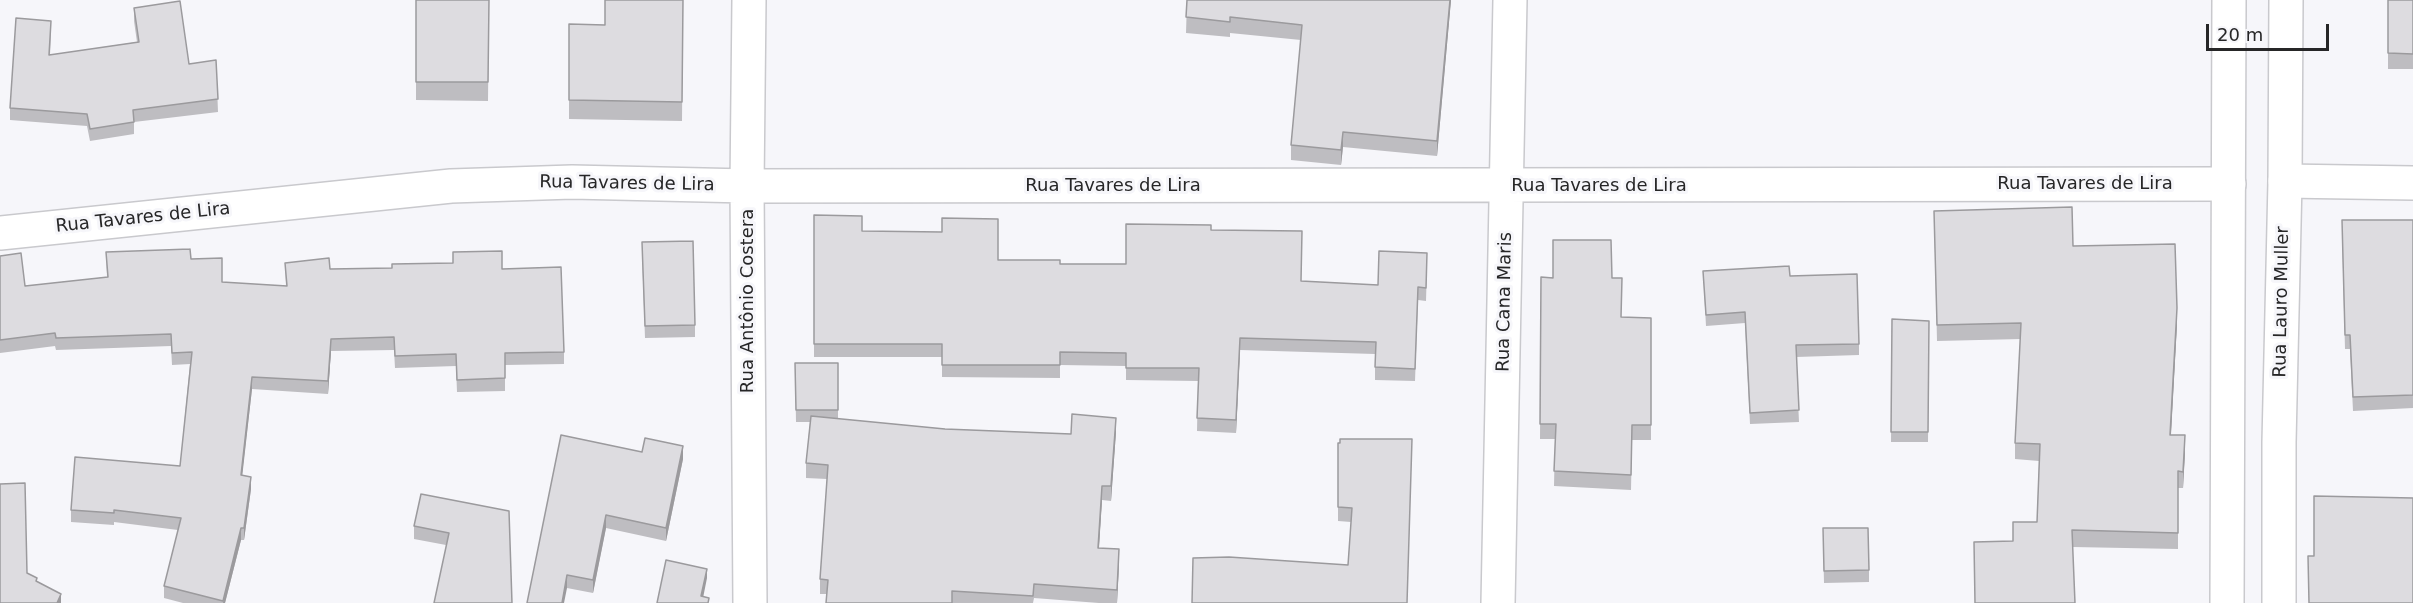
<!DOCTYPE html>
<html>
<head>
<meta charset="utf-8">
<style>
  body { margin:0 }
  #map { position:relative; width:2413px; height:603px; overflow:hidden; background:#f6f6fa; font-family:"DejaVu Sans",sans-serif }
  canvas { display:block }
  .scale { position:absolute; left:2206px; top:24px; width:123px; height:27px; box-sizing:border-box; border:3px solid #262627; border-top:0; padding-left:8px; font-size:18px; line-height:21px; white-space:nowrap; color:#262627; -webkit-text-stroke:4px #f6f6fa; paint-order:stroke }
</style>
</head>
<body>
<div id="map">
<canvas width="2413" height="603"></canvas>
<div class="scale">20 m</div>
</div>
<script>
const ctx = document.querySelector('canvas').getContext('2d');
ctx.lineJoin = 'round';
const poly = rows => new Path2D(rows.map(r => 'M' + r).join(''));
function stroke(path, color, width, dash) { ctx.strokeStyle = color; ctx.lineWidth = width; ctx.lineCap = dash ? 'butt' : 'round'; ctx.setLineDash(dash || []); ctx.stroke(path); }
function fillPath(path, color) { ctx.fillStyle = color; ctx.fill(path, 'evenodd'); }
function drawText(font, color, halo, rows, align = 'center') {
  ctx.font = font + ' "DejaVu Sans",sans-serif'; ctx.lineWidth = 6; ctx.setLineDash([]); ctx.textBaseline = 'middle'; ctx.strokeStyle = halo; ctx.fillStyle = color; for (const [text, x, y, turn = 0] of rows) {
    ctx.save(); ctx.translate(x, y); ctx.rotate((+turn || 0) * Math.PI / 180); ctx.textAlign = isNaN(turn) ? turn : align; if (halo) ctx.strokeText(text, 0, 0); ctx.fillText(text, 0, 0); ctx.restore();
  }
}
const minor = poly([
  [749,0,747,186,750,603],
  [2285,181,2413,183],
  [0,233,451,186,572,182,747,186,2229,184],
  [1498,603,1510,0]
]);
const tertiary = poly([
  [2227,603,2229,0],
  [2279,603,2279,442,2285,181,2286,0]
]);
const wall = poly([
  [416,0,489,0,488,101,416,100],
  [683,0,682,121,569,119,569,24,605,25],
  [1187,0,1451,0,1437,156,1343,147,1341,165,1291,160,1291,145,1301,40,1230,33,1230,37,1186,33],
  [2388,0,2413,0,2413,69,2388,69],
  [134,8,189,64,216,60,218,112,134,122,134,134,90,141,87,126,10,120,10,108,51,33,50,55,137,42,134,21],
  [1934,211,2073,246,2177,324,2171,435,2185,452,2183,488,2178,488,2178,549,2073,547,2013,541,2037,522,2039,461,2015,459,2015,443,2021,339,1937,341],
  [814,215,862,231,998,260,1060,264,1126,264,1211,230,1301,281,1378,285,1427,266,1426,301,1418,300,1415,381,1375,380,1375,354,1240,350,1236,433,1197,431,1198,381,1126,380,1126,366,1060,365,1060,378,942,377,942,357,814,357],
  [2413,220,2413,408,2353,411,2350,349,2345,349,2342,233],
  [106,252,191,259,222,282,286,286,285,263,330,269,502,269,564,352,564,364,505,365,505,391,457,392,456,366,395,368,394,350,331,351,328,394,252,389,242,475,251,489,244,540,241,540,225,603,183,603,164,598,164,586,178,530,114,522,114,525,71,522,71,510,180,466,190,364,172,365,171,346,56,350,55,346,0,353,0,256,25,286,107,277],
  [642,254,695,325,695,337,645,338],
  [1703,271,1790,276,1859,344,1859,355,1796,357,1799,422,1750,424,1745,323,1706,326],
  [1541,277,1612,278,1621,317,1651,318,1651,440,1632,440,1631,490,1554,486,1555,439,1540,439],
  [1892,319,1929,321,1928,442,1891,442],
  [795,363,838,363,838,419,945,429,1071,434,1116,432,1111,501,1102,500,1099,548,1119,563,1117,603,1099,603,1034,598,1033,603,826,603,827,594,820,594,820,579,827,479,806,478,806,463,810,422,796,422],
  [1412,439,1348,565,1351,522,1338,521,1338,443],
  [642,452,683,459,666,541,606,528,593,593,567,588,527,603],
  [421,494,512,603,446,545,414,539,414,526],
  [1823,540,1869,570,1869,582,1824,583]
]);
const shadedWall = poly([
  [1450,0,1451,0,1437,156,1437,141],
  [1343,132,1343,147,1341,165,1341,150],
  [2177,308,2177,324,2170,451,2170,435],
  [1240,338,1240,350,1236,433,1236,420],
  [331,339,331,351,328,394,328,381],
  [252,377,252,389,241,487,241,475],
  [1116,418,1116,432,1111,501,1111,486],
  [2185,435,2185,452,2183,488,2183,472],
  [683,446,683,459,666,541,666,528],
  [251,477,251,489,244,540,244,528],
  [1102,486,1102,500,1098,562,1098,548],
  [606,515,606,528,593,593,593,580],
  [241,528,241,540,225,603,223,603],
  [1119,549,1119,563,1117,603,1117,590],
  [707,569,707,578,702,603,701,596],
  [567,575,567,588,564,603,562,603],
  [61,594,61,603,57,603]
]);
const building = poly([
  [416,0,489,0,488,82,416,82,416,0],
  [605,0,683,0,682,102,569,100,569,24,605,25,605,0],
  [1187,0,1450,0,1437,141,1343,132,1341,150,1291,145,1302,25,1230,17,1230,22,1186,17,1187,0],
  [2388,0,2413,0,2413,54,2388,53,2388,0],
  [180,1,189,64,216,60,218,99,133,110,134,122,90,129,87,114,10,108,16,18,51,21,49,55,139,42,134,8,180,1],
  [2072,207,2073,246,2175,244,2177,308,2170,435,2185,435,2183,472,2178,471,2178,533,2072,530,2075,603,1975,603,1974,542,2013,541,2013,522,2037,522,2040,444,2015,443,2021,323,1937,325,1934,211,2072,207],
  [814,215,862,216,862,231,942,232,942,218,998,219,998,260,1060,260,1060,264,1126,264,1126,224,1211,225,1211,230,1302,231,1301,281,1378,285,1379,251,1427,253,1426,288,1418,287,1415,369,1375,367,1376,342,1240,338,1236,420,1197,418,1199,368,1126,368,1126,353,1060,352,1060,365,942,365,942,344,814,344,814,215],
  [2342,220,2413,220,2413,395,2353,397,2350,335,2345,335,2342,220],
  [1553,240,1611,240,1612,278,1622,278,1621,317,1651,318,1651,425,1632,425,1631,475,1554,471,1556,424,1540,424,1541,277,1553,278,1553,240],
  [693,241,695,325,645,326,642,242,693,241],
  [190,249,191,259,222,258,222,282,287,286,285,263,329,258,330,269,392,268,392,264,453,263,453,252,502,251,502,269,561,267,564,352,505,353,505,378,457,380,456,354,395,356,394,337,331,339,328,381,252,377,241,475,251,477,244,528,241,528,223,601,164,586,181,518,114,510,114,513,71,510,75,457,180,466,192,352,172,353,171,334,56,338,55,333,0,340,0,256,21,253,25,286,108,277,106,252,190,249],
  [1789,266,1790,276,1857,274,1859,344,1796,345,1799,410,1750,413,1745,312,1706,315,1703,271,1789,266],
  [1892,319,1929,321,1928,432,1891,432,1892,319],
  [795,363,838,363,838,410,796,410,795,363],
  [1072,414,1116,418,1111,486,1102,486,1098,548,1119,549,1117,590,1034,584,1033,596,952,591,952,603,826,603,828,580,820,579,828,465,806,463,811,416,945,429,1071,434,1072,414],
  [561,435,642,452,645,438,683,446,666,528,606,515,593,580,567,575,562,603,527,603,561,435],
  [1340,439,1412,439,1407,603,1192,603,1193,558,1229,557,1348,565,1352,508,1338,507,1338,443,1340,443,1340,439],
  [25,483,27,573,37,578,36,581,61,594,57,603,0,603,0,484,25,483],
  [421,494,509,511,512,603,434,603,449,533,414,526,421,494],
  [2314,496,2413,498,2413,603,2309,603,2308,556,2314,556,2314,496],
  [1823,528,1868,528,1869,570,1824,571,1823,528],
  [666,560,707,569,701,596,709,598,708,603,657,603,666,560]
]);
const streetNames = [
  ["Rua Tavares de Lira",627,184,1],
  ["Rua Tavares de Lira",2085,184],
  ["Rua Tavares de Lira",1113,186],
  ["Rua Tavares de Lira",1599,186],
  ["Rua Tavares de Lira",143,218,-6],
  ["Rua Antônio Costera",748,301,-90],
  ["Rua Cana Maris",1505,302,-89],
  ["Rua Lauro Muller",2282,302,-89]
];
stroke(minor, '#c9c9cd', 36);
stroke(tertiary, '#c9c9cd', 36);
stroke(minor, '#fff', 33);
stroke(tertiary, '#fff', 33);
fillPath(wall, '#bebdc1');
fillPath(shadedWall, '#9b9a9d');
fillPath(building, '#dddce0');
stroke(building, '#9b9a9d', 1.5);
drawText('18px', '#262627', '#f6f6fa', streetNames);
</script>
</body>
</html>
